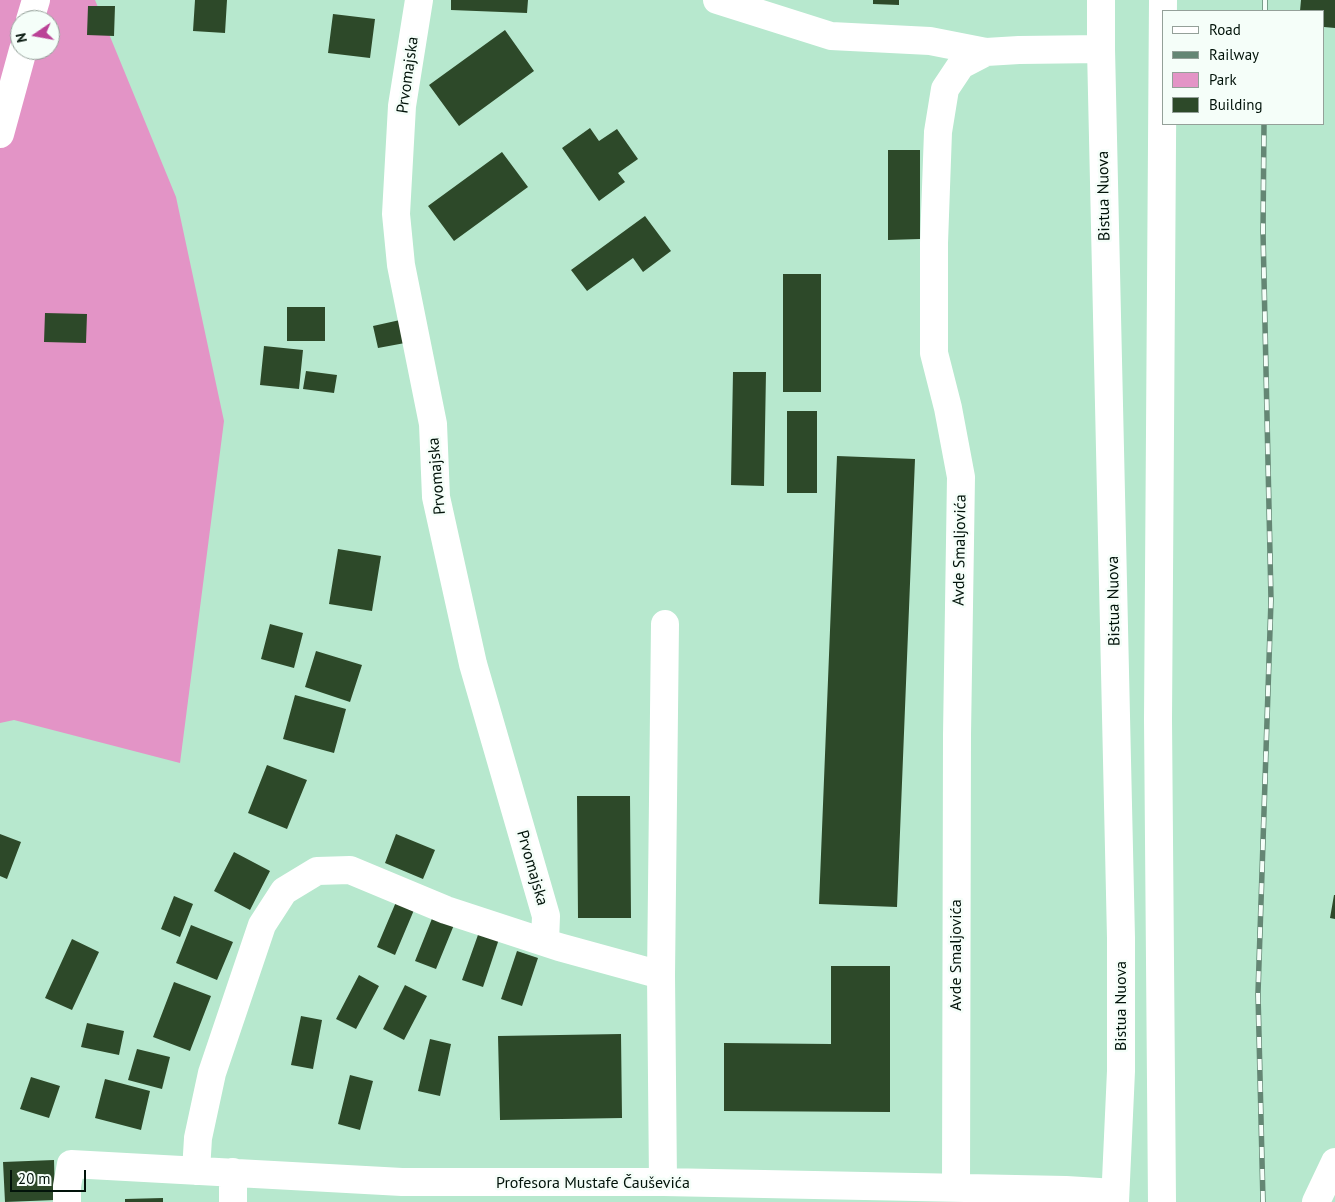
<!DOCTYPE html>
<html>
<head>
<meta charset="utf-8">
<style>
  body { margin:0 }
  #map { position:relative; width:1335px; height:1202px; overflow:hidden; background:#b7e8ce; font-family:"PT Sans",sans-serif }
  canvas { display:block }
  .legend { position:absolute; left:1162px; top:10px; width:162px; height:115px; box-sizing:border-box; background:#f5fef9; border:1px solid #94a099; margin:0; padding:6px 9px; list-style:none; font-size:15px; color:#02130a }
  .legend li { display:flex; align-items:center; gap:10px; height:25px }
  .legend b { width:25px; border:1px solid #94a099 }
  .north { position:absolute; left:10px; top:10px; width:50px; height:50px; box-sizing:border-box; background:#f5fef9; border:1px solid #94a099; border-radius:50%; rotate:258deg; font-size:14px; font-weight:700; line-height:20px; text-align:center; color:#02130a }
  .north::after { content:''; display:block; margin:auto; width:18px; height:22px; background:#ba4296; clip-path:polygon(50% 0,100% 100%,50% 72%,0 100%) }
  .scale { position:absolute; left:10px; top:1170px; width:76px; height:22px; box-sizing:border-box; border:2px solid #02130a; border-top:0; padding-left:6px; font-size:15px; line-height:18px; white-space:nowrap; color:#02130a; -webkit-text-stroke:4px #f5fef9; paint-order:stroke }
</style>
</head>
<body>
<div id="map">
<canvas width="1335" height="1202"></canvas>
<ul class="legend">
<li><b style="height:6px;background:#fff"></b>Road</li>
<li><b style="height:6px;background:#648674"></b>Railway</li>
<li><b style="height:14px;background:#e394c6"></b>Park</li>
<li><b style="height:14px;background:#2d4929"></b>Building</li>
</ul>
<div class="north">N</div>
<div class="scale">20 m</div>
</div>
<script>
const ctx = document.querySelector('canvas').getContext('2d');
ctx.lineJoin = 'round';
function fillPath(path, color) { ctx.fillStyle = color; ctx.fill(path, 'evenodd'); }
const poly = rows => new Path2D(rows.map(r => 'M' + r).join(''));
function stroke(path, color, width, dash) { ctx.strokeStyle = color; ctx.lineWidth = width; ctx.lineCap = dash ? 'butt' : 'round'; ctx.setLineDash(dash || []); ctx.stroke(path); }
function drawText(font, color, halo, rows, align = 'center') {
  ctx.font = font + ' "PT Sans",sans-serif'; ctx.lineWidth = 5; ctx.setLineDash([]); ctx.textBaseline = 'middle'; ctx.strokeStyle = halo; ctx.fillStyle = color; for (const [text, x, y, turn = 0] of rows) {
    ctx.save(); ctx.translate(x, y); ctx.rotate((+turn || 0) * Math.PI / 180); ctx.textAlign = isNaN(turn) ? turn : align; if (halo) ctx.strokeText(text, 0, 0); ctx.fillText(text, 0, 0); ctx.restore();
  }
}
const green = poly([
  [0,0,95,0,176,197,224,421,180,763,14,720,0,723],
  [20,20,50,20,50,50,20,50]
]);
const building = poly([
  [195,0,227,0,225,33,193,31],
  [451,0,528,0,527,13,451,10],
  [873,0,899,0,899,5,873,4],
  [1301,0,1335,0,1335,28,1324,27,1324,11,1300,11],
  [88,6,115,6,114,36,87,35],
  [333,14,375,19,370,58,328,53],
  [505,30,534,71,459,126,429,85],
  [590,128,599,141,617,129,638,159,618,173,625,182,599,201,562,148],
  [888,150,920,150,920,239,888,240],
  [502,152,528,187,454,241,428,206],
  [645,216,671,251,643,272,633,258,587,291,571,270],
  [783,274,821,274,821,392,783,392],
  [287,307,325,307,325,341,287,341],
  [45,313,87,314,86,343,44,342],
  [400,320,405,343,378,348,373,326],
  [264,346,303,350,299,389,260,385],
  [306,371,337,375,334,393,303,389],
  [733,372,766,372,764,486,731,485],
  [787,411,817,411,817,493,787,493],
  [837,456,915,459,897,907,819,904],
  [338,549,381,556,372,611,329,604],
  [270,624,303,633,294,668,261,659],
  [316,651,362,665,350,702,305,687],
  [295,695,346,709,334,753,283,739],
  [267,765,307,780,287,829,248,813],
  [577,796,630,796,631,918,578,918],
  [0,834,21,842,7,879,0,876],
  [396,834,435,850,423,879,385,863],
  [234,852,270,871,250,910,214,891],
  [1334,895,1335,895,1335,919,1330,918],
  [174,896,193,904,180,937,161,929],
  [396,902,414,910,395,955,377,947],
  [435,911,456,920,436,969,415,961],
  [191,925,233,942,217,980,176,963],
  [479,932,499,939,483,987,462,980],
  [72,939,99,952,72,1010,45,998],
  [517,951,538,958,522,1006,501,999],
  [831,966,890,966,890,1112,724,1111,724,1043,831,1044],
  [359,975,379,986,356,1029,336,1019],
  [174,982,211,996,190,1051,153,1037],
  [405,985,427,996,404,1040,383,1029],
  [301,1016,322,1020,313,1069,291,1065],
  [87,1023,124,1031,119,1055,81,1047],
  [621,1034,622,1118,500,1120,498,1036],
  [430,1039,451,1044,440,1096,418,1091],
  [137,1049,170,1057,162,1089,128,1080],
  [350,1075,373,1081,360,1130,338,1124],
  [31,1077,60,1086,49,1118,20,1109],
  [105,1079,150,1091,141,1130,95,1118],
  [54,1160,55,1200,5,1202,3,1162],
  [163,1198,163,1202,125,1202,125,1199]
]);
const minor = poly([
  [419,0,402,106,396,214,401,265,433,424,436,497,473,664,546,916,545,942],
  [717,0,831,36,930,41,986,52],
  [1101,0,1101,49,1121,938,1121,1071,1115,1202],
  [30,20,36,0],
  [0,134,23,50],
  [661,975,665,624],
  [196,1171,198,1138,212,1073,262,925,284,891,317,871,350,870,446,910,559,947,661,975,663,1182],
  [956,1188,957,735,961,477,948,408,934,353,934,243,938,132,945,89,961,65,986,52,1019,50,1101,49],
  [67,1202,67,1186,71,1164,402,1182,663,1182,1066,1190,1115,1193],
  [233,1202,233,1172],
  [1316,1202,1335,1162]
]);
const highway = poly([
  [1162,1202,1158,719,1163,0]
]);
const rail = poly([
  [1265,11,1265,0],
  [1263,1202,1258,993,1271,600,1263,232,1264,124]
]);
const streetNames = [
  ["Prvomajska",408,75,-82],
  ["Bistua Nuova",1104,196,-91],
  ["Prvomajska",437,476,-95],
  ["Avde Smaljovića",960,550,-89],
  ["Bistua Nuova",1114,601,-91],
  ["Prvomajska",532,868,74],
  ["Avde Smaljovića",956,955,-90],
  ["Bistua Nuova",1121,1006,-90],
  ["Profesora Mustafe Čauševića",593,1183]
];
fillPath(green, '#e394c6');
fillPath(building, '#2d4929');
stroke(minor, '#fff', 28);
stroke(highway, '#fff', 28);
stroke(rail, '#648674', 5.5);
stroke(rail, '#f5fef9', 4, [11]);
drawText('16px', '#02130a', '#f5fef9', streetNames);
</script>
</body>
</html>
